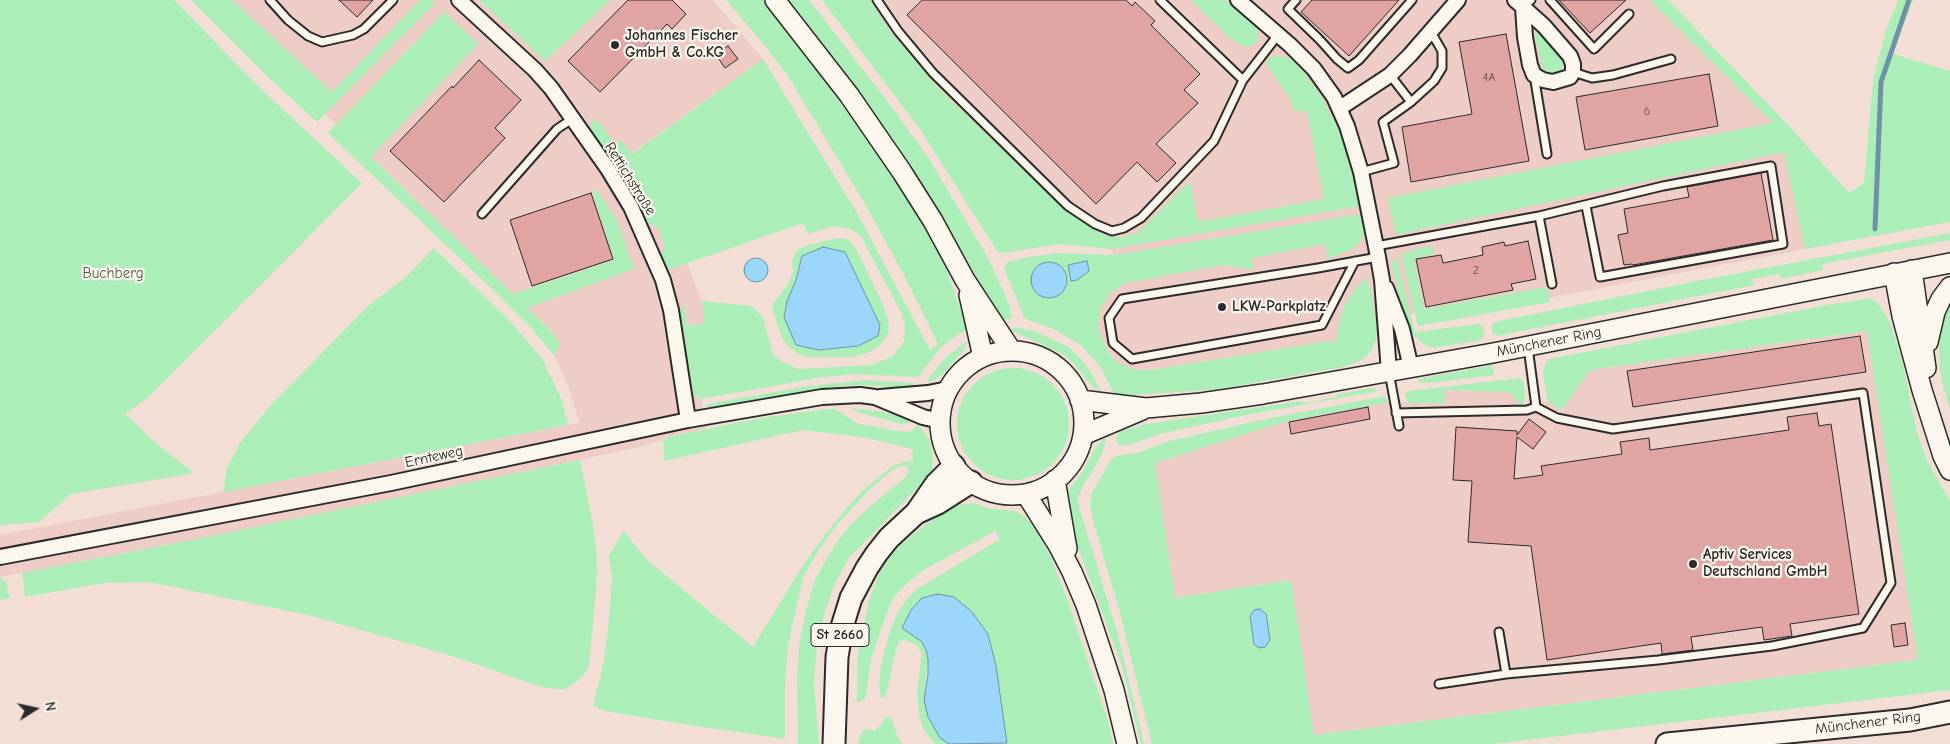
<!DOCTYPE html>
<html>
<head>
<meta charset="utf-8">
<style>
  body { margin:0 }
  #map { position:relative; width:1950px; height:744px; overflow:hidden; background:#f3ded6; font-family:"Comic Neue",sans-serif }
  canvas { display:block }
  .north { position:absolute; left:10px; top:684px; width:50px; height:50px; -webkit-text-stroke:4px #fbf7ec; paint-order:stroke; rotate:80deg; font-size:14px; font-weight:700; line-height:20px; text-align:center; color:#2b2b2b }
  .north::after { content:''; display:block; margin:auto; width:18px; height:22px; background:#2b2b2b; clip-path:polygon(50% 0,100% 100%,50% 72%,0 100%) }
</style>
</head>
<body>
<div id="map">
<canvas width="1950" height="744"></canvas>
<div class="north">N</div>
</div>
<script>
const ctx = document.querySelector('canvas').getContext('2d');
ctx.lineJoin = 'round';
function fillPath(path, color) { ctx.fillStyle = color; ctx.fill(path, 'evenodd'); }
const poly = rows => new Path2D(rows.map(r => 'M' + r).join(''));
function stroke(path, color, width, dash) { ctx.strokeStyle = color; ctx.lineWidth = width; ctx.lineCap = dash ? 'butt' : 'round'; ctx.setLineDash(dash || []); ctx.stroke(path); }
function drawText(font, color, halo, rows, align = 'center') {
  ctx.font = font + ' "Comic Neue",sans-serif'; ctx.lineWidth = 4.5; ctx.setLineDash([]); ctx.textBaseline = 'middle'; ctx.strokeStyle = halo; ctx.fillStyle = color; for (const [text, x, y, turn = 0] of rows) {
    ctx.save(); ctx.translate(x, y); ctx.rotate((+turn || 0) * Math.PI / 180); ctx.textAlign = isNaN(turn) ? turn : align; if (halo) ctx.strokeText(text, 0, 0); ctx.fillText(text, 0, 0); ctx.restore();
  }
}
const built = poly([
  [209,0,479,0,545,61,610,0,713,0,763,59,631,154,622,142,613,141,598,121,590,130,617,170,629,173,639,188,637,199,648,223,659,228,665,249,660,256,665,270,687,264,702,301,705,323,687,326,697,399,701,399,706,429,667,437,663,440,635,448,496,478,197,539,0,577,0,535,580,423,566,380,554,356,560,344,550,330,365,151,472,39,444,12,336,125],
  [852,0,1650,0,1785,135,1806,221,1805,249,1549,298,1547,287,1424,309,1371,330,1338,340,1150,370,1131,369,1114,360,1103,341,1098,325,1101,308,1111,293,1114,255,1109,245,1057,209],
  [1867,331,1918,660,1313,735,1291,580,1175,598,1155,462,1283,422,1388,402,1444,403,1444,390,1510,392,1521,406,1548,401,1561,411,1590,370]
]);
const green = poly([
  [0,0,174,0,263,91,362,183,150,396,125,414,157,444,194,473,71,494,39,522,0,525],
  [191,0,232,0,332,92,420,0,431,0,435,3,317,122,269,78],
  [479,0,610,0,545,61],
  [726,0,764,0,811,61,891,174,929,234,946,268,967,329,953,338,941,347,918,377,854,374,817,378,701,399,694,396,679,312,684,304,687,326,705,323,702,301,751,306,763,317,773,354,784,363,798,369,872,365,893,356,904,341,905,328,902,314,860,235,848,228,834,226,808,234,803,223,665,271,660,256,665,248,659,228,648,223,637,199,639,188,629,173,617,170,590,130,591,121,598,121,613,141,622,142,632,154,763,59,857,213,930,350,938,344,906,279,864,202,786,73,761,41],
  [789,0,809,0,888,102,930,160,988,258,1009,304,1012,318,1005,320,997,314,947,224,911,167,877,116],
  [822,0,870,0,889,30,939,89,1060,205,1101,233,1113,237,1122,237,1136,234,1190,181,1198,222,1324,199,1307,111,1294,111,1291,100,1268,67,1266,63,1268,59,1276,56,1288,57,1296,63,1320,94,1347,147,1360,206,1111,249,1059,244,1002,253,997,251,920,129],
  [1191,0,1224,0,1229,3,1243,13,1253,24,1258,32,1258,40,1256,43,1247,47,1240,45,1230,38],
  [1650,0,1668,0,1790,127,1849,193,1864,183,1873,80,1887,27,1898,0,1913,0,1893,54,1950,71,1950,222,1805,249,1784,152,1396,235,1388,198,1773,123],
  [444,12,478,44,371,157,513,294,614,260,592,191,597,190,617,221,634,269,527,308,550,330,560,344,554,356,533,330,492,289,328,133],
  [1537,31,1540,31,1564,58,1562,69,1557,72,1553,74,1547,72,1543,68,1535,36],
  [1355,215,1359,215,1363,220,1364,235,1361,240,1356,247,1328,259,1325,244,1252,258,1253,270,1224,265,1125,283,1111,293,1101,308,1098,325,1103,342,1114,360,1131,369,1150,370,1337,340,1338,328,1344,306,1358,286,1366,278,1371,291,1377,328,1376,340,1371,351,1365,358,1355,363,1343,367,1220,389,1119,396,1113,392,1101,368,1081,345,1052,328,1028,320,1024,317,1004,268,1008,262,1028,257,1059,253,1114,255],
  [1950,233,1950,240,1822,264,1823,270,1781,279,1779,274,1752,279,1754,285,1497,336,1492,332,1492,324,1499,321,1697,281],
  [838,238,847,239,852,243,857,251,881,300,888,320,889,330,886,338,879,346,867,353,853,357,805,357,797,353,788,346,782,338,772,309,773,304,788,284,793,272,792,263,794,255,798,249,809,245],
  [802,257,858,346,819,350,796,344,787,301,796,280],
  [1431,245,1434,254,1414,259,1424,309,1547,287,1550,302,1418,326,1401,254],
  [434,248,511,322,542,359,562,400,568,425,223,492,227,468,240,443,270,406,368,306,406,277],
  [1397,260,1415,332,1479,324,1483,327,1484,334,1481,340,1433,348,1425,345,1419,340,1412,333,1408,325,1401,302,1391,261],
  [1865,299,1871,299,1878,303,1890,322,1902,360,1917,433,1927,460,1950,501,1950,690,1493,744,1152,744,1120,613,1092,517,1090,504,1092,493,1111,460,1116,456,1141,452,1166,442,1261,420,1385,396,1388,402,1283,422,1155,463,1175,598,1291,580,1314,735,1918,660,1867,331,1590,370,1561,411,1548,401,1546,395,1543,373,1545,364,1549,359,1832,304],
  [1950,305,1950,410,1941,379,1939,355,1939,334,1946,311],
  [1019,328,1036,332,1067,346,1080,358,1091,372,1101,392,1091,385,1074,364,1062,354,1008,329],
  [968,340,964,350,942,375,927,384,929,378,947,356],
  [1493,365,1494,375,1430,383,1419,382,1418,379],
  '957 424a56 56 0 1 1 112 0a56 56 0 1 1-112 0Z',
  [1520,378,1524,383,1525,394,1523,405,1521,406,1510,392,1444,390,1445,403,1408,403,1405,396,1405,393,1409,391],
  [866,380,912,383,916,388,862,385,841,386,723,407,708,408,706,406,708,404,808,386],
  [1373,388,1379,391,1241,416,1160,434,1129,445,1119,445,1116,440,1118,432,1147,424,1301,401,1305,403,1337,397,1337,394],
  [850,408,883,412,910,419,908,423,902,424,860,413],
  [827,409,836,409,856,423,896,431,911,432,918,424,929,439,932,449,933,461,932,470,925,480,848,559,833,588,825,612,817,646,814,682,819,744,798,744,797,677,799,646,806,610,815,580,834,546,848,528,870,506,905,478,908,472,908,467,905,465,895,468,869,490,836,526,818,551,803,578,788,645,785,687,785,739,676,723,610,712,593,706,603,665,608,630,612,580,609,555,624,531,647,560,753,647,805,562,834,523,862,491,894,465,913,460,912,449,868,438,803,430,664,461,663,440,667,437,761,418],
  [1105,437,1106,440,1100,458,1082,488,1078,497,1079,507,1117,631,1144,744,1141,744,1122,666,1071,529,1065,498,1069,489,1080,476,1096,447],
  [580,460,593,524,597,559,596,591,589,665,583,676,574,684,565,689,554,689,539,686,449,655,312,616,150,582,104,583,25,597,22,573,197,539],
  [975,503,987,508,1015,511,1024,516,1036,529,1051,558,1068,601,1108,721,1113,744,1002,744,1007,743,996,666,922,642,928,659,924,699,940,738,949,744,935,744,924,731,919,715,917,692,922,653,916,644,903,640,899,642,893,661,887,692,885,697,881,698,879,684,881,665,890,631,898,612,907,599,917,589,1000,539,995,531,920,572,899,591,892,601,881,629,871,660,865,699,857,703,857,665,859,647,869,601,878,576,890,556,905,541,946,509,955,505],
  [0,577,6,582,10,598,0,600],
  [887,716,892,719,898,738,902,744,858,744,861,733,867,729,875,731]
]);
const water = poly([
  [823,247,845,252,880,325,878,336,858,346,819,350,796,345,784,317,787,301,796,280,802,256,823,247],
  '744 270a12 12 0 1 1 24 0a12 12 0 1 1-24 0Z',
  [1087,261,1089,271,1077,280,1071,281,1068,265,1087,261],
  '1031 280a18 18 0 1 1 36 0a18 18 0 1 1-36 0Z',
  [938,594,954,597,972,612,988,634,996,666,1007,743,949,744,940,738,928,717,924,699,928,675,928,659,926,650,922,642,902,628,911,610,922,598,938,594],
  [1260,609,1266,614,1270,640,1265,647,1259,648,1254,644,1250,616,1254,610,1260,609]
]);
const stream = poly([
  [1875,229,1881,82,1909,0]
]);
const building = poly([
  [339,0,373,0,357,17,339,0],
  [628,0,672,0,686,14,672,29,667,24,600,92,568,61,628,0],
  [922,0,1126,0,1132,6,1135,2,1155,21,1151,25,1200,74,1184,90,1198,103,1156,144,1176,163,1157,182,1137,162,1096,204,907,15,922,0],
  [1312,0,1399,0,1349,56,1301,12,1312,0],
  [1559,0,1626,0,1590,33,1559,0],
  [1506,34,1529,161,1411,182,1402,127,1472,114,1459,42,1506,34],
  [728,46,738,59,725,68,716,55,728,46],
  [479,60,521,100,495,128,505,138,444,202,390,151,452,86,453,88,479,60],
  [1709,74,1718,126,1585,150,1576,97,1709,74],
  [1761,173,1773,240,1633,265,1632,264,1624,265,1618,235,1628,233,1624,209,1689,197,1687,187,1761,173],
  [591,193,613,259,532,286,510,220,591,193],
  [1528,241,1536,279,1511,284,1513,290,1426,307,1416,259,1441,255,1443,263,1483,255,1482,247,1504,242,1505,246,1528,241],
  [1860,336,1866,372,1633,407,1627,371,1860,336],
  [1368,407,1370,419,1291,434,1289,422,1368,407],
  [1817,413,1819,426,1831,424,1859,614,1790,624,1792,636,1764,640,1762,627,1691,637,1693,650,1662,654,1661,643,1547,660,1531,546,1468,542,1472,481,1453,480,1456,427,1517,431,1517,435,1529,419,1546,432,1533,449,1517,437,1514,479,1543,475,1541,466,1622,454,1620,442,1649,438,1650,450,1789,430,1787,417,1817,413],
  [1905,623,1908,645,1894,647,1891,625,1905,623]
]);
const service = poly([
  [270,0,288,20,308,36,322,42,353,35,364,29,393,0],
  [877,0,898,31,933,73,1068,206,1095,224,1112,231,1124,228,1141,218,1214,141,1243,80],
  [1160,0,1243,80,1278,35],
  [1296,0,1288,9,1320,40,1337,59,1348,68,1359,60,1412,0],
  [1550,0,1594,49,1629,14],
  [1523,7,1531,0],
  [1573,72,1592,78,1613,75,1671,59],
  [1390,75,1411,102],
  [1534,75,1547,154],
  [1361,172,1394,163,1383,122,1411,102,1434,81,1442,68,1442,51,1431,32],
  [482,214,557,129,572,119],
  [1539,216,1552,284],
  [1376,246,1539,216,1663,186,1771,166,1783,244,1600,277,1586,206],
  [1355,261,1322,325,1132,359,1113,343,1109,318,1122,299,1318,268,1378,257],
  [1389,372,1399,426],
  [1396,413,1527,410,1536,407],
  [1499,632,1506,674,1658,660,1772,646,1863,628,1891,583,1863,393,1613,429,1557,418,1536,407,1528,347],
  [1439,684,1506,674]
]);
const minor = poly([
  [459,0,535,70,551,88,608,169,631,207,663,280,671,310,688,420],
  [1238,0,1290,45,1314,69,1334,97,1347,126,1361,172,1378,257,1382,280,1389,372],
  [1515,0,1523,7,1544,26,1570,56,1573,64,1573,72,1570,77,1553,82,1543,80,1534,75,1530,65,1525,37,1523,7],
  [1340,108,1390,75,1410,55,1458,0],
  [1386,288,1402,329,1411,368],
  [880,397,928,393,948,389],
  [0,557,391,483,688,420,822,397,860,395,875,397,923,417,940,421]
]);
const secondary = poly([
  [775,0,849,95,902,172,933,221,965,280,1011,350],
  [1912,270,1926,368],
  [1894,273,1902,316,1922,390,1943,456,1950,470],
  [969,295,983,357],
  [1928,342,1935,312,1941,299,1950,287],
  '940 423a72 72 0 1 1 144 0a72 72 0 1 1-144 0Z',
  [1080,400,1146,408,1201,403,1263,394,1493,353,1950,263],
  [1083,435,1142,410],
  [1055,480,1067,549],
  [1026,494,1058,545,1072,572,1086,605,1114,690,1127,744]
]);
const primary = poly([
  [916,513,938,503,971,482],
  [834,744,837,657,842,627,851,598,867,568,877,553,889,538,916,513,936,484,954,466],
  [1667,744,1910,720,1950,712]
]);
const markers = [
  [615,45,5,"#2b2b2b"],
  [1222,307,5,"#2b2b2b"],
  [1693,564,5,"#2b2b2b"]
];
const numberNames = [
  ["4A",1489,78],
  ["6",1647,112],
  ["2",1476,271]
];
const shields = [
  [840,635,58]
];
const shieldNames = [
  ["St 2660",840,635]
];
const poiNames = [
  ["Johannes Fischer",625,36],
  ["GmbH & Co.KG",625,53],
  ["LKW-Parkplatz",1232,307],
  ["Aptiv Services",1703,555],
  ["Deutschland GmbH",1703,572]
];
const streetNames = [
  ["Rettichstraße",630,179,58],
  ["Münchener Ring",1549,342,-11],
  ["Ernteweg",434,457,-12],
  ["Münchener Ring",1868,723,-7]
];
const parkNames = [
  ["Buchberg",113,274]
];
fillPath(built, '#edcdc6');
fillPath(green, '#aceeb8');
fillPath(water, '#9bd6fb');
stroke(water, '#6e92a8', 1);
stroke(stream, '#6e92a8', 5);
fillPath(building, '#e0a5a2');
stroke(building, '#2b2b2b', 1);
stroke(service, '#2b2b2b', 11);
stroke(minor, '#2b2b2b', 18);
stroke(secondary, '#2b2b2b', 22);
stroke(primary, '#2b2b2b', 25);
stroke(service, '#fbf7ec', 7);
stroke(minor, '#fbf7ec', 14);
stroke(secondary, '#fbf7ec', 19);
stroke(primary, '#fbf7ec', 21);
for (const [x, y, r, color] of markers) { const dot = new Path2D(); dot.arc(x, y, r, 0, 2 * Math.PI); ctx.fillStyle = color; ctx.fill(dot); stroke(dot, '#fbf7ec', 2); }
drawText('12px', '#584a49', null, numberNames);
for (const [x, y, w] of shields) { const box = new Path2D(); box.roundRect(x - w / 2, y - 11.5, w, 23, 4); ctx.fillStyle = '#fbf7ec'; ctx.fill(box); stroke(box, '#2b2b2b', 1); }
drawText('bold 14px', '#2b2b2b', null, shieldNames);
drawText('bold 15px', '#2b2b2b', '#fbf7ec', poiNames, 'left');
drawText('15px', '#2b2b2b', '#fbf7ec', streetNames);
drawText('15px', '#4b5c4e', '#fbf7ec', parkNames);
</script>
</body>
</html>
